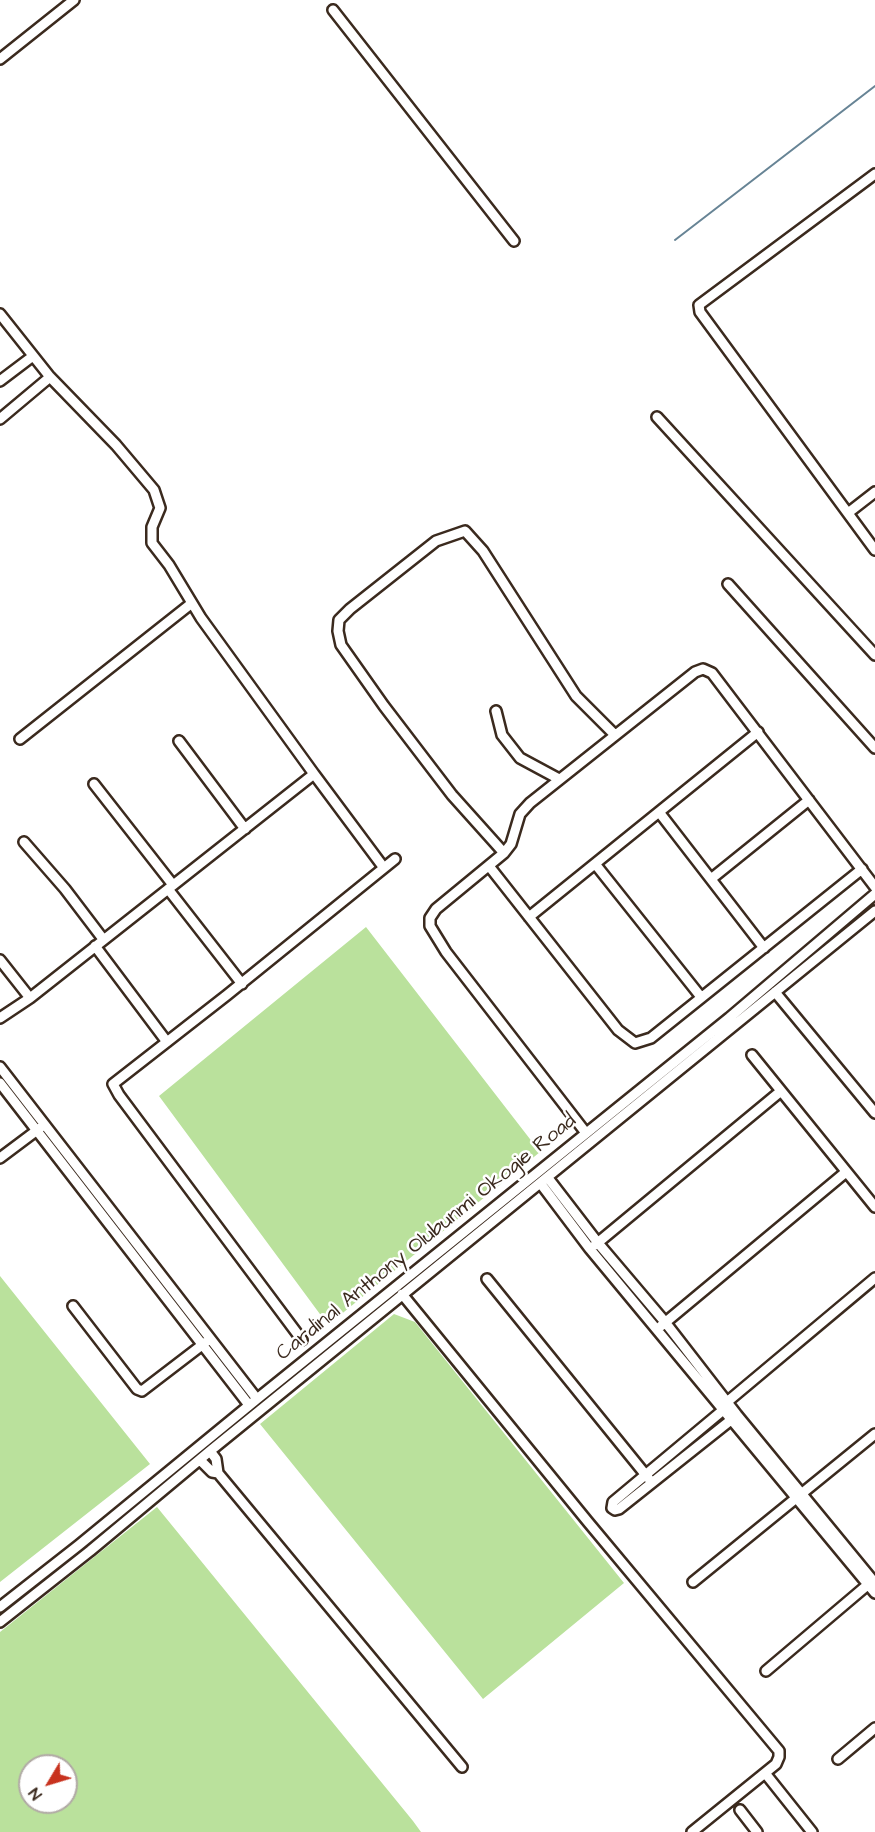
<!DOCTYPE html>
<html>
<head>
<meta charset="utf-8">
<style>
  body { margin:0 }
  #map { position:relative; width:875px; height:1832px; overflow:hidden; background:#fff; font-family:"Architects Daughter",sans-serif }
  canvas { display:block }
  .north { position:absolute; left:18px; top:1754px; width:60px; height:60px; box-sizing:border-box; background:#fff; border:2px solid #b1aaa5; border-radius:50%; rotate:232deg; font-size:16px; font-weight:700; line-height:24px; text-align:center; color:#3b2a1e }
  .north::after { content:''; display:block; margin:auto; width:21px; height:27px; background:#c8321e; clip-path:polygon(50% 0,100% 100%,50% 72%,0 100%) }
</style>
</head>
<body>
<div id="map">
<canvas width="875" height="1832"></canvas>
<div class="north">N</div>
</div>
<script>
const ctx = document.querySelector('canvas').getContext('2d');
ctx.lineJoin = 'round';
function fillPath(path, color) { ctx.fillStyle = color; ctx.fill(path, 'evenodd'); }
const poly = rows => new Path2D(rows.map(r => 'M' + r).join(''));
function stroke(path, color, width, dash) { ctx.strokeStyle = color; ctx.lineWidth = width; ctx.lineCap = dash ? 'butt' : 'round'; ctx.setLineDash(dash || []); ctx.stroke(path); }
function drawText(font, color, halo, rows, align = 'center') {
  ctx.font = font + ' "Architects Daughter",sans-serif'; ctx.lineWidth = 5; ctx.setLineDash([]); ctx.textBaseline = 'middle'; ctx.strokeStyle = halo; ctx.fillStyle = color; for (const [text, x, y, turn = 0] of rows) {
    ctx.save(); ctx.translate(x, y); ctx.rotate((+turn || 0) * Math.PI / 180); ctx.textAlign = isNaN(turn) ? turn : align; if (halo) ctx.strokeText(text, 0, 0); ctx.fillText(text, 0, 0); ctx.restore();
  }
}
const green = poly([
  [366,927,540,1152,328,1325,159,1096],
  [0,1276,150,1464,0,1582],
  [394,1314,415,1322,624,1583,483,1699,260,1424],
  [157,1507,413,1821,421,1832,0,1832,0,1632],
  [30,1766,66,1766,66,1802,30,1802]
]);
const stream = poly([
  [675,240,875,86]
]);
const minor = poly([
  [333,10,514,241],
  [0,59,74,0],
  [875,174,699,305,700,312,875,550],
  [0,314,50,377,116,445,154,490,160,508,152,527,152,543,169,565,201,618,314,774,30,998,0,1018],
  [0,381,33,356],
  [657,417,875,655],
  [0,419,50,377],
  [848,513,875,492],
  [728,584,875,748],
  [496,711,502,735,520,758,559,779],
  [20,739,192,603],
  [179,741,245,829],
  [314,774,384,868],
  [94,784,173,885],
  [659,812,764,948],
  [24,842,65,889,103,939],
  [504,853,452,795,384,706,341,645,338,631,339,620,350,609,436,541,465,531,483,551,576,696,615,735],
  [596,865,701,997],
  [489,866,618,1030,635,1043,651,1038,862,869],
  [711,879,809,800],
  [168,889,242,984],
  [529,917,758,732],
  [95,946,167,1042],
  [0,960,30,998],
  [775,992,875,1113],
  [752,1055,875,1207],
  [0,1067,257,1399],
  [0,1083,249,1405],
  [586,1133,446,952,430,926,430,918,436,909,504,853,511,844,520,814,530,803,695,672,703,669,712,673,734,702,875,887],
  [0,1158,40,1128],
  [548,1178,598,1243,665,1322,737,1415,875,1583],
  [541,1184,590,1249,875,1593],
  [595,1245,781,1091],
  [487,1279,649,1479],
  [402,1294,588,1522,779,1751,779,1757,776,1764,692,1832],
  [73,1306,137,1389,142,1391,206,1342],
  [661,1326,846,1172],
  [302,1340,119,1095,113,1084,227,995,395,859],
  [727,1402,875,1278],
  [728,1406,613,1502,612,1508,615,1510,619,1509,736,1416],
  [210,1451,216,1459,218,1473,462,1767],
  [200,1460,212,1472,218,1473],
  [693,1582,875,1434],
  [0,1607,79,1545,257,1399,729,1018,875,894],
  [0,1622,90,1551,210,1451,875,911],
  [766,1671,871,1582],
  [838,1759,875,1728],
  [765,1773,812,1832],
  [740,1810,757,1832]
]);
const streetNames = [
  ["Cardinal Anthony Olubunmi Okogie Road",427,1238,-39]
];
fillPath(green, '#bae19c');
stroke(stream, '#678495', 2);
stroke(minor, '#3b2a1e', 14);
stroke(minor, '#fff', 9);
drawText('21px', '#3b2a1e', '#fff', streetNames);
</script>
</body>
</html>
